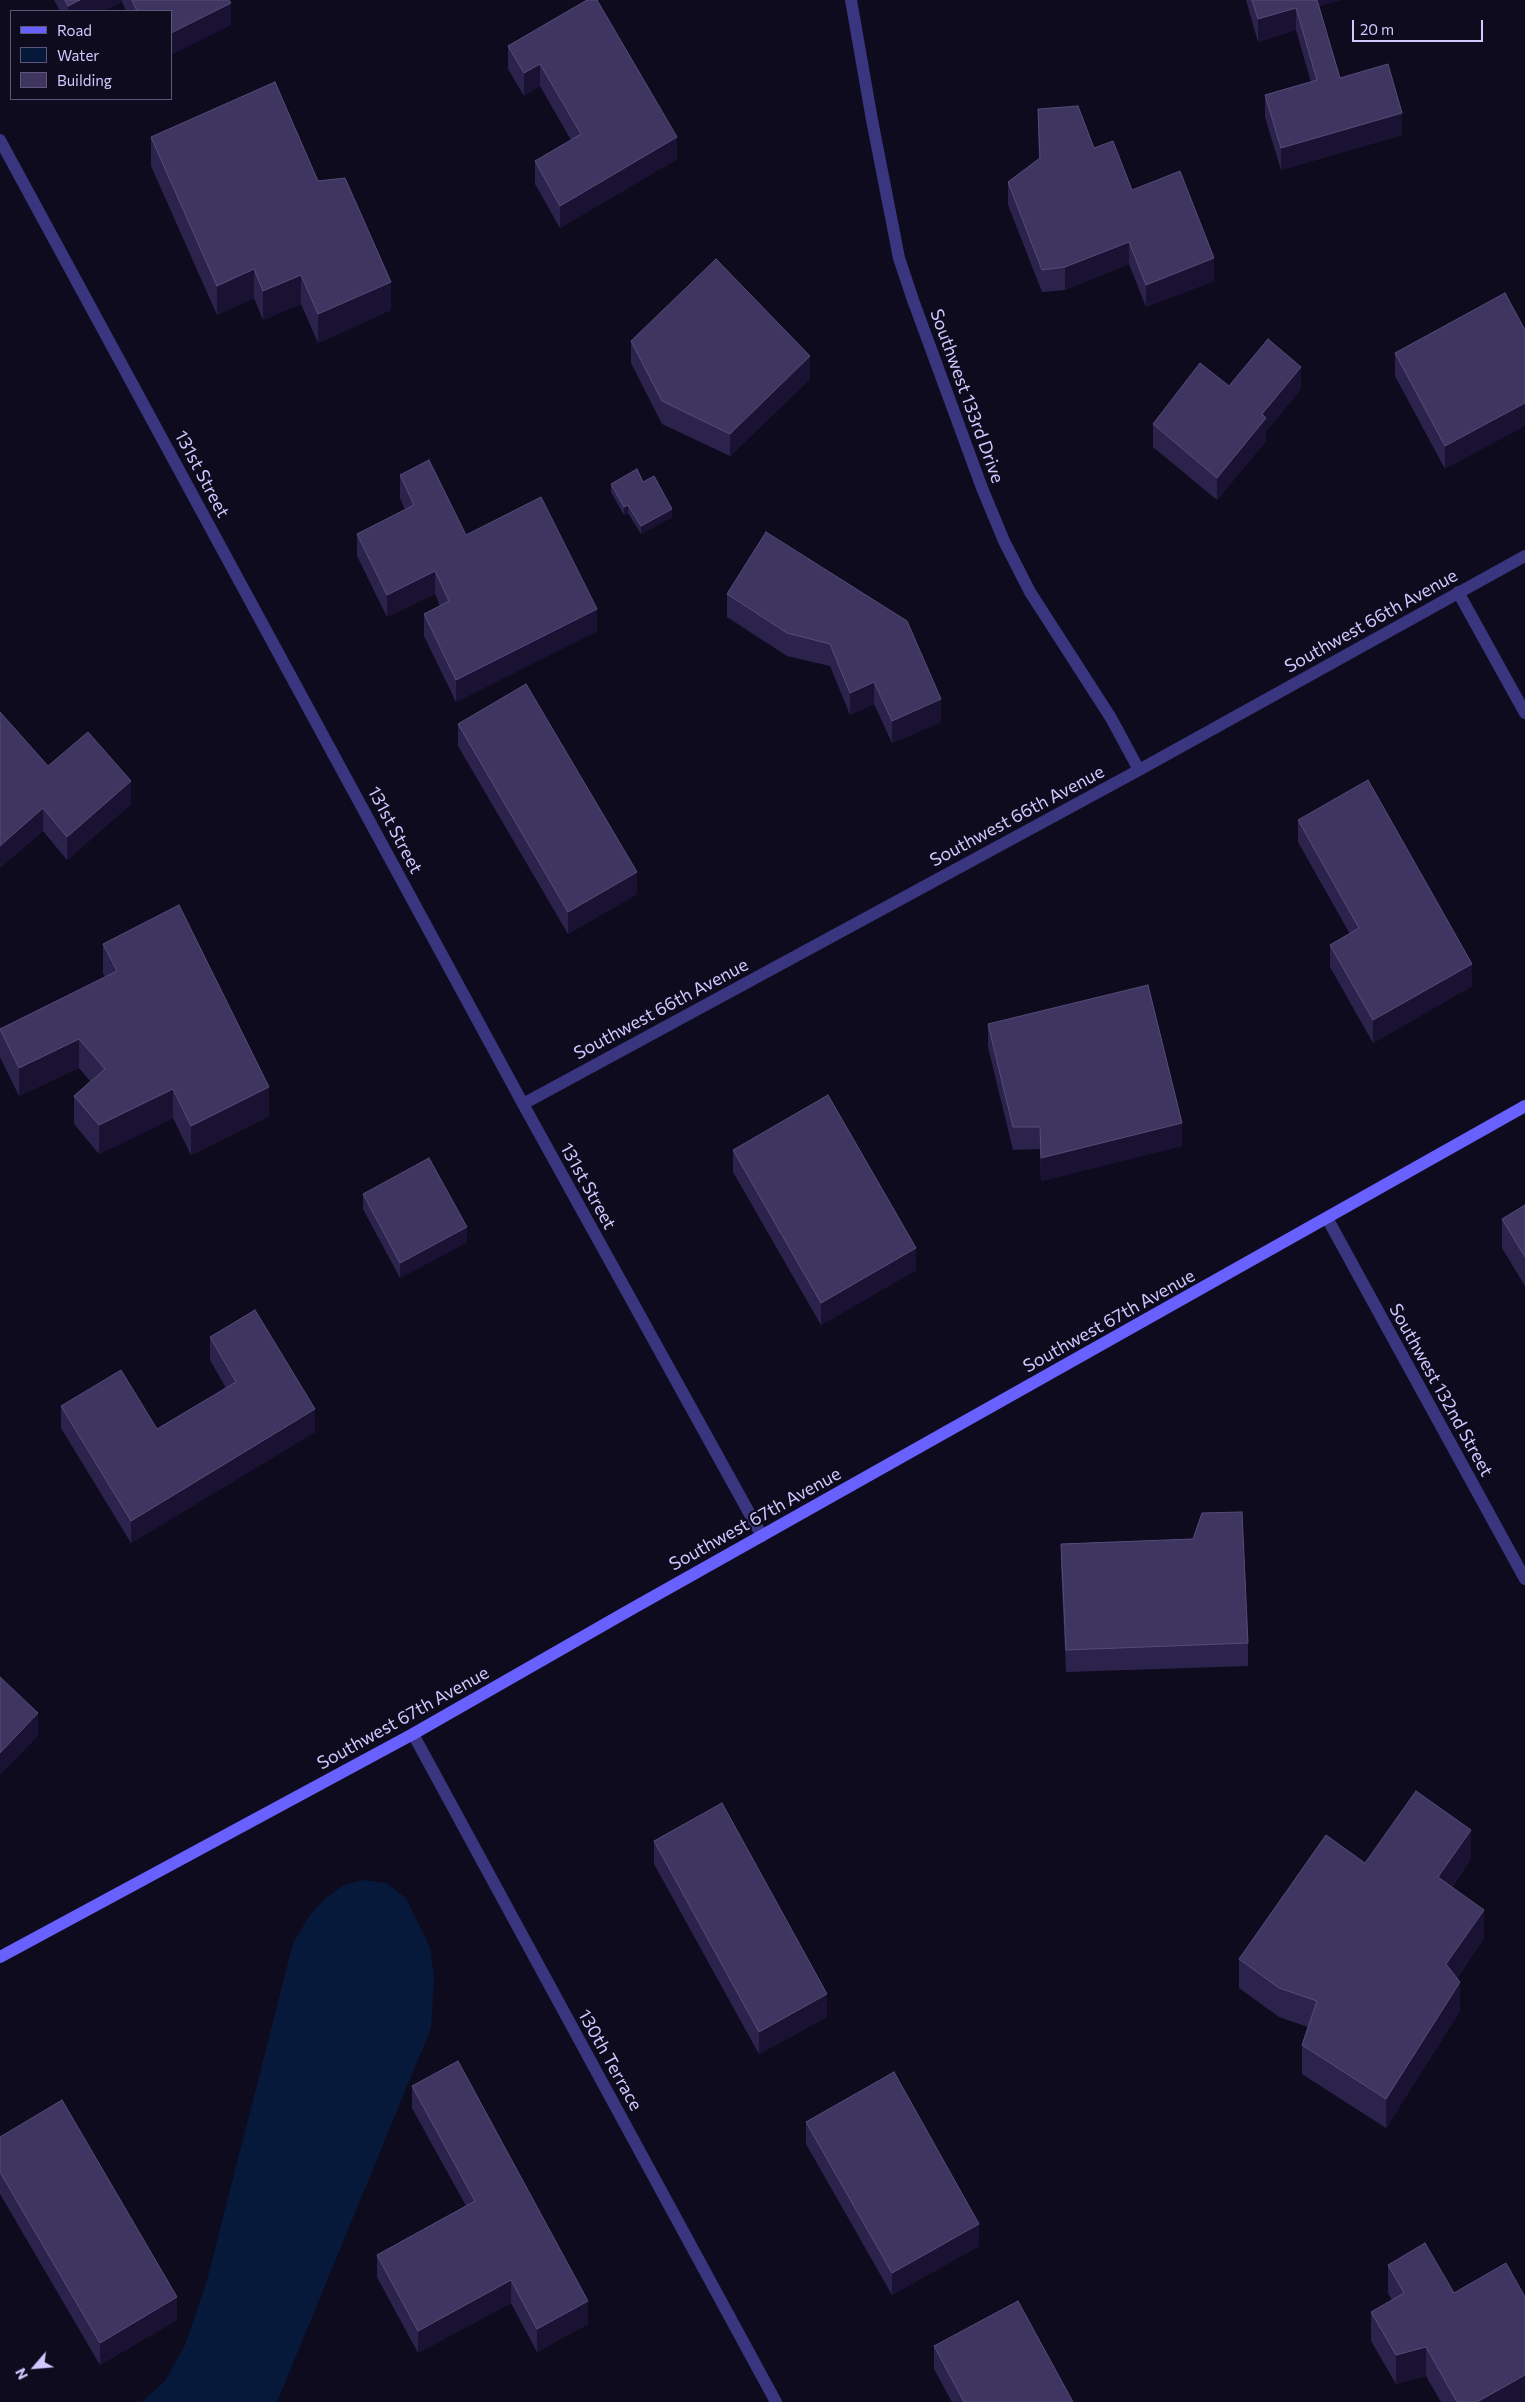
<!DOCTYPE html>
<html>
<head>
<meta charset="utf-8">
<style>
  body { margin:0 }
  #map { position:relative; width:1525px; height:2402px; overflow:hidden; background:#0f0b1e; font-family:Commissioner,sans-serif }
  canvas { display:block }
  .legend { position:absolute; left:10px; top:10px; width:162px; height:90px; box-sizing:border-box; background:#0f0b1e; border:1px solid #5c5778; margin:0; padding:6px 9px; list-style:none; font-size:15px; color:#d0c9ff }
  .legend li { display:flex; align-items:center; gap:10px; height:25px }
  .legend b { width:25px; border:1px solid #5c5778 }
  .north { position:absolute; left:10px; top:2342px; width:50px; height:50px; -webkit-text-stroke:4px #0f0b1e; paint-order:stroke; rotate:243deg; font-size:14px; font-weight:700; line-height:20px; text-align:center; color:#d0c9ff }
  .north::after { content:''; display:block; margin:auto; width:18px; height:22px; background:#d0c9ff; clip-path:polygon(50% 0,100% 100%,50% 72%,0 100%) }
  .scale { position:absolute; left:1352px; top:20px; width:131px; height:22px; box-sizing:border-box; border:2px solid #d0c9ff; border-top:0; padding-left:6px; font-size:15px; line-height:18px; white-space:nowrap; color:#d0c9ff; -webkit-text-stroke:4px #0f0b1e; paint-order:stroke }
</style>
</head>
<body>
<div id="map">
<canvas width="1525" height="2402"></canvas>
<ul class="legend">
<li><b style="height:6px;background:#6860ff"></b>Road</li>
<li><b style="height:14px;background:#07193b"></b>Water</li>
<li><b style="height:14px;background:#3e3560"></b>Building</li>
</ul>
<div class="north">N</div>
<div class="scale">20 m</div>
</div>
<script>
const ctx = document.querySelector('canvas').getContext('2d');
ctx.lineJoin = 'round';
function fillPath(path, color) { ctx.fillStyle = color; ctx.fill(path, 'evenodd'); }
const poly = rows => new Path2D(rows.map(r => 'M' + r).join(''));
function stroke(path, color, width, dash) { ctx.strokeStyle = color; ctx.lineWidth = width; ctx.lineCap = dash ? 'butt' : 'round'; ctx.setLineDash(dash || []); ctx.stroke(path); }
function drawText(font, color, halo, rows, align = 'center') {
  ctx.font = font + ' Commissioner,sans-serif'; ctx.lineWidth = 4.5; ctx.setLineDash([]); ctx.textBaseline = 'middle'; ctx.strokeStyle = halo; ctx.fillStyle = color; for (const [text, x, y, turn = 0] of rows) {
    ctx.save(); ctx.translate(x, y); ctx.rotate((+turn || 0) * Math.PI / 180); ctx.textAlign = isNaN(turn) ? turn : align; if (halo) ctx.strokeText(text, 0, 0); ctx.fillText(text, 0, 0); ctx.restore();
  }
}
const water = poly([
  [364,1880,386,1883,406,1898,430,1948,434,1977,431,2028,277,2402,142,2402,165,2381,174,2365,185,2345,207,2281,293,1943,310,1915,327,1897,344,1885]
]);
const minor = poly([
  [851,0,872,120,899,258,913,300,982,488,1004,541,1030,592,1111,718,1139,770],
  [0,140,523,1104,762,1536],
  [1458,592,1525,713],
  [523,1104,1139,770,1525,556],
  [1327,1218,1525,1579],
  [413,1734,776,2402]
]);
const secondary = poly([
  [0,1957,413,1734,628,1611,1525,1106]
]);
const wall = poly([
  [54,0,229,0,231,25,171,11,126,11,122,2,102,11,60,11],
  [587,0,677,159,560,228,535,184,535,161,571,140,540,86,524,96,508,69,508,46],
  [1246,0,1340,0,1319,6,1340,78,1402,135,1281,170,1265,117,1265,95,1311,82,1296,30,1258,42],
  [1038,109,1094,148,1214,281,1146,307,1129,264,1065,290,1042,292,1008,205,1008,182,1039,159,1038,131],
  [151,137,318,181,391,310,318,343,301,304,263,320,254,298,217,315,151,166],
  [1505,293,1445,469,1395,376,1395,353],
  [631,341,810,379,730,456,662,424,631,363],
  [1229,386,1301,389,1266,431,1266,441,1217,500,1153,447,1153,424],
  [400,475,466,535,597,631,456,702,424,636,424,614,440,606,435,594,387,617,357,556,357,534,405,510,400,498],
  [643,482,672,517,641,534,628,513,624,515,611,492,611,484],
  [766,532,941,722,892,743,874,704,850,715,830,666,787,656,727,617,727,594],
  [458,724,637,894,568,934,458,746],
  [48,766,131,804,67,860,43,831,0,868],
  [1298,820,1472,986,1373,1043,1330,967,1330,945,1350,934,1298,842],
  [103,944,269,1116,191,1155,173,1118,99,1154,74,1124,74,1096,90,1081,79,1068,19,1096,0,1057,0,1029,105,977,103,973],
  [988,1024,1182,1146,1041,1181,1040,1149,1013,1150,988,1047],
  [733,1150,916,1270,821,1325,733,1172],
  [363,1194,467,1242,400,1278,363,1209],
  [1525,1205,1525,1286,1502,1248,1502,1219],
  [210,1337,315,1432,131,1543,61,1428,61,1406,157,1429,226,1388,210,1360],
  [1193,1539,1248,1643,1248,1666,1066,1672,1061,1567,1061,1544],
  [654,1841,827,2017,759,2054,654,1864],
  [1471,1859,1452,1887,1484,1938,1457,1978,1460,2011,1386,2128,1302,2074,1302,2045,1308,2027,1279,2017,1239,1988,1239,1959,1365,1863],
  [412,2086,588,2324,537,2352,511,2303,418,2353,377,2277,377,2255,466,2206,412,2108],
  [806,2122,979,2246,892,2295,806,2144],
  [0,2137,177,2320,100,2365,0,2194],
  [1388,2265,1454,2293,1525,2402,1441,2402,1426,2376,1396,2384,1371,2341,1371,2312,1392,2300,1388,2293],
  [934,2346,1073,2402,952,2402,934,2369]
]);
const shadedWall = poly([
  [80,0,122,0,122,2,102,11,68,11,68,6],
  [1312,0,1340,0,1312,8],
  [231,3,231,25,171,55,171,33],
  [1296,8,1296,30,1258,42,1258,19],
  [540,64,540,86,524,96,524,73],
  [1402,113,1402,135,1281,170,1281,148],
  [677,137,677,159,560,228,560,206],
  [1129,242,1129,264,1065,290,1065,267],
  [1214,258,1214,281,1146,307,1146,285],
  [254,269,254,298,217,315,217,286],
  [301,275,301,304,263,320,263,291],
  [391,282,391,310,318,343,318,314],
  [810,356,810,379,730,456,730,434],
  [1301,367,1301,389,1266,431,1266,441,1217,500,1217,478,1262,414],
  [1525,403,1525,426,1445,469,1445,446],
  [628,505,628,513,624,515,624,507],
  [672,509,672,517,641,534,641,526],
  [435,571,435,594,387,617,387,595],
  [597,609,597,631,456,702,456,680],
  [874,682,874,704,850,715,850,693],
  [941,699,941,722,892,743,892,721],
  [131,781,131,804,67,860,67,837],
  [43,808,43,831,0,868,0,846],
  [637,872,637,894,568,934,568,912],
  [1472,964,1472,986,1373,1043,1373,1020],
  [79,1039,79,1068,19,1096,19,1068],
  [269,1087,269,1116,191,1155,191,1126],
  [173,1089,173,1118,99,1154,99,1125],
  [1182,1123,1182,1146,1041,1181,1041,1158],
  [467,1227,467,1242,400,1278,400,1263],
  [916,1248,916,1270,821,1325,821,1303],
  [315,1409,315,1432,131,1543,131,1521],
  [38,1713,38,1736,0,1775,0,1753],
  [1471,1830,1471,1859,1438,1906,1438,1877],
  [1484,1910,1484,1938,1446,1993,1446,1964],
  [1460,1982,1460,2011,1386,2128,1386,2099],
  [827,1994,827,2017,759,2054,759,2032],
  [979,2224,979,2246,892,2295,892,2273],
  [511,2280,511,2303,418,2353,418,2331],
  [177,2297,177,2320,100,2365,100,2343],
  [588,2301,588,2324,537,2352,537,2329],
  [1426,2347,1426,2376,1396,2384,1396,2355],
  [1525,2375,1525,2402,1477,2402]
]);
const building = poly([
  [65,0,80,0,68,6,65,0],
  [132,0,229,0,231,3,171,33,171,11,137,11,132,0],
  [587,0,597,0,677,137,560,206,535,161,581,134,540,64,524,73,508,46,587,0],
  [1252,0,1317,0,1340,78,1388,64,1402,113,1281,148,1265,95,1317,80,1296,8,1258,19,1252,0],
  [275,82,318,181,345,178,391,282,318,314,301,275,263,291,254,269,217,286,151,137,275,82],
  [1078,106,1094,148,1113,141,1132,190,1180,171,1214,258,1146,285,1129,242,1065,267,1042,270,1008,182,1040,158,1038,109,1078,106],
  [716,259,810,356,730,434,662,401,631,341,716,259],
  [1505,293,1525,330,1525,403,1445,446,1395,353,1505,293],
  [1268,339,1301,367,1262,414,1266,418,1217,478,1153,424,1200,363,1229,386,1268,339],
  [429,460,466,535,541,497,597,609,456,680,424,614,449,601,435,571,387,595,357,534,414,505,400,475,429,460],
  [637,469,643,482,654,476,672,509,641,526,628,505,624,507,611,484,637,469],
  [766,532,907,621,941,699,892,721,874,682,850,693,830,644,787,633,727,594,766,532],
  [526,684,637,872,568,912,458,724,526,684],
  [0,712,48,766,88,732,131,781,67,837,43,808,0,846,0,712],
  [1368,780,1472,964,1373,1020,1330,945,1359,928,1298,820,1368,780],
  [179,905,269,1087,191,1126,173,1089,99,1125,74,1096,105,1069,79,1039,19,1068,0,1029,117,971,103,944,179,905],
  [1148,985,1182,1123,1041,1158,1040,1127,1013,1127,988,1024,1148,985],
  [828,1095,916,1248,821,1303,733,1150,828,1095],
  [429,1158,467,1227,400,1263,363,1194,429,1158],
  [1525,1205,1525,1257,1502,1219,1525,1205],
  [255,1310,315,1409,131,1521,61,1406,121,1370,157,1429,236,1382,210,1337,255,1310],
  [1242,1512,1248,1643,1066,1650,1061,1544,1193,1539,1202,1513,1242,1512],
  [0,1677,38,1713,0,1753,0,1677],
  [1416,1791,1471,1830,1438,1877,1484,1910,1446,1964,1460,1982,1386,2099,1302,2045,1317,2001,1279,1988,1239,1959,1326,1835,1365,1863,1416,1791],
  [722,1803,827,1994,759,2032,654,1841,722,1803],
  [458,2061,588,2301,537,2329,511,2280,418,2331,377,2255,475,2201,412,2086,458,2061],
  [894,2072,979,2224,892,2273,806,2122,894,2072],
  [62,2100,177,2297,100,2343,0,2172,0,2137,62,2100],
  [1425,2243,1454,2293,1506,2263,1525,2297,1525,2375,1477,2402,1457,2402,1426,2347,1396,2355,1371,2312,1404,2293,1388,2265,1425,2243],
  [1018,2301,1073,2402,964,2402,934,2346,1018,2301]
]);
const streetNames = [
  ["Southwest 133rd Drive",967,396,70],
  ["131st Street",202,474,62],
  ["Southwest 66th Avenue",1371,621,-29],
  ["Southwest 66th Avenue",1017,816,-28],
  ["131st Street",395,830,62],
  ["Southwest 66th Avenue",661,1009,-28],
  ["131st Street",588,1186,61],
  ["Southwest 67th Avenue",1109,1321,-29],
  ["Southwest 132nd Street",1441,1390,61],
  ["Southwest 67th Avenue",755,1519,-29],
  ["Southwest 67th Avenue",403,1718,-29],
  ["130th Terrace",610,2060,61]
];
fillPath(water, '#07193b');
stroke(minor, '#3a357f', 12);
stroke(secondary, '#6860ff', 12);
fillPath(wall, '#2c234d');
fillPath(shadedWall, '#191232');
fillPath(building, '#3e3560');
stroke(building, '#554c79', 1);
drawText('18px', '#d0c9ff', '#0f0b1e', streetNames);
</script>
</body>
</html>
